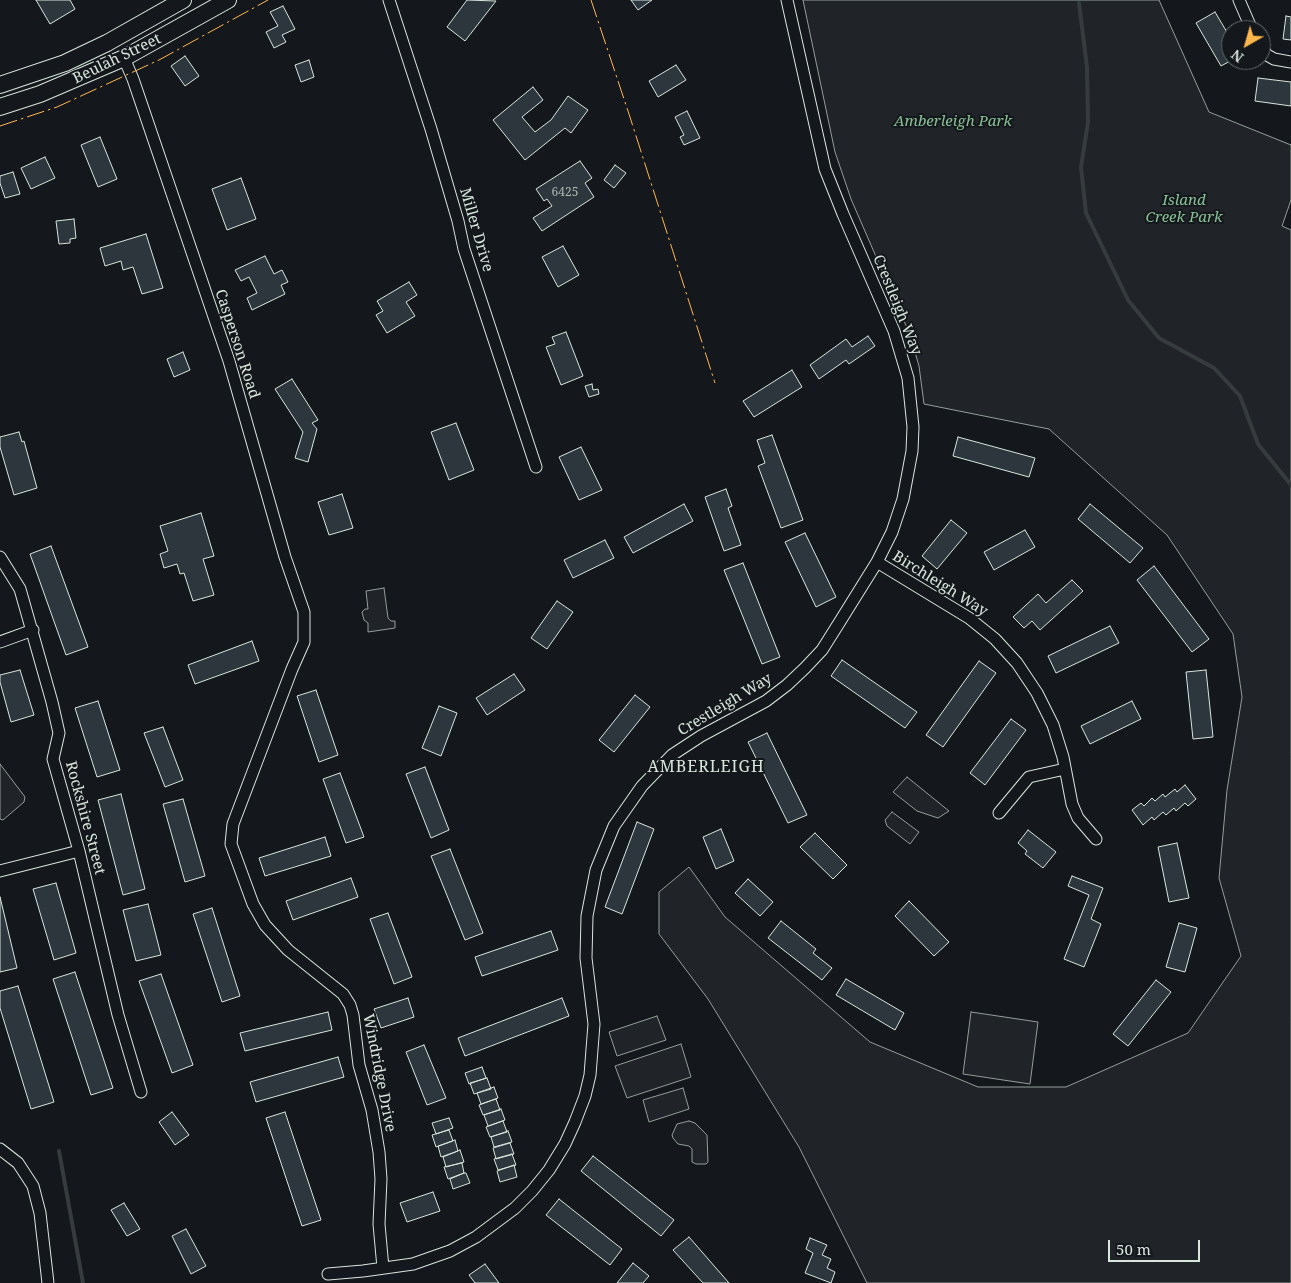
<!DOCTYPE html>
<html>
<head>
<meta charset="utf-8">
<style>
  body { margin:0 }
  #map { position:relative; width:1291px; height:1283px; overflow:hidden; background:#14181c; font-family:"Noto Serif",serif }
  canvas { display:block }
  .north { position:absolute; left:1221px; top:20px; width:50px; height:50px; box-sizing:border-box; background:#14181c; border:1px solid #626a69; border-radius:50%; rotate:218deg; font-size:14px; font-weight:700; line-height:20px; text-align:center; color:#d8e6dc }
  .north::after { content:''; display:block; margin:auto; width:18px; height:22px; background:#ffb74d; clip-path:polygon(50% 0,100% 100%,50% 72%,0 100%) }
  .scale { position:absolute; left:1108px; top:1240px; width:92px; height:22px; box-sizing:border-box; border:2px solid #d8e6dc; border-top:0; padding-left:6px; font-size:15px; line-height:18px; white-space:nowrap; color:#d8e6dc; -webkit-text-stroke:4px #14181c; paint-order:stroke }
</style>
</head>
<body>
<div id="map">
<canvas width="1291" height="1283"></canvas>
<div class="north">N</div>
<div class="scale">50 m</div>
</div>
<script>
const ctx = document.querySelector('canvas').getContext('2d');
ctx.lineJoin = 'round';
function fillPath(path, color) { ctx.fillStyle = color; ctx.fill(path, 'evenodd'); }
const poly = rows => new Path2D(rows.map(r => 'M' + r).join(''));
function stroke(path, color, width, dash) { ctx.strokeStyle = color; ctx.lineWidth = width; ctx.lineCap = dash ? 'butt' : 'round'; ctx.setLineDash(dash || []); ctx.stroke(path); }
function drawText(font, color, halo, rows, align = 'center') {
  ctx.font = font + ' "Noto Serif",serif'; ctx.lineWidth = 4; ctx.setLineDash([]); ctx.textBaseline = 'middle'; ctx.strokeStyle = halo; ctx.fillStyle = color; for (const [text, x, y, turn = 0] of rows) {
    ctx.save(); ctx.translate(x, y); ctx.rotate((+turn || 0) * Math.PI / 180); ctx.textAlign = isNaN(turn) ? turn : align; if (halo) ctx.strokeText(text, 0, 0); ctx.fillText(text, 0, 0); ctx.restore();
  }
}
const green = poly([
  [803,0,1159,0,1209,112,1291,145,1291,200,1282,226,1291,230,1291,1283,867,1283,799,1147,708,999,659,934,659,892,689,867,725,917,870,1042,978,1087,1066,1087,1188,1033,1241,956,1219,878,1227,790,1242,697,1233,634,1167,535,1049,429,924,404,919,366,910,335,851,199,835,152,803,0],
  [384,588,388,618,391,621,395,621,395,628,368,632,368,623,364,620,362,612,365,609,368,609,366,591,384,588],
  [0,764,25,797,24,802,3,820,0,819,0,764],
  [907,777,949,811,938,818,917,811,893,792,907,777],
  [892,812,919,832,910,844,887,826,885,820,892,812],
  [971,1012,1038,1022,1030,1084,963,1074,971,1012],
  [657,1016,666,1040,617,1056,609,1032,657,1016],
  [681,1044,691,1077,627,1098,615,1066,681,1044],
  [683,1088,689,1109,649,1122,643,1100,683,1088],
  [689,1121,695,1123,707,1135,708,1162,706,1164,696,1164,692,1162,692,1149,689,1146,678,1144,673,1138,672,1135,677,1124,689,1121]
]);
const stream = poly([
  [1079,3,1087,67,1088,122,1081,167,1086,213,1128,300,1159,338,1214,368,1240,396,1258,444,1291,485],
  [59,1151,83,1283]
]);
const building = poly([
  [36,0,70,0,75,9,50,24,36,0],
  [467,0,496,1,465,41,447,27,467,0],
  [631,0,652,0,638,10,631,0],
  [283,6,295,29,282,35,286,42,274,48,266,32,278,26,270,12,283,6],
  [1215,12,1231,39,1232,60,1221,66,1196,23,1215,12],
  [1286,16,1291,17,1291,40,1283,39,1286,16],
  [185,56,199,76,185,86,171,66,185,56],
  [309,60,314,77,301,82,295,65,309,60],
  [676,65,686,80,658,97,649,81,676,65],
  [1258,78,1291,82,1291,106,1255,101,1258,78],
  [533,87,543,100,522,117,535,132,551,120,568,96,588,110,571,133,565,128,525,160,493,120,533,87],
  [687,111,700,138,684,145,680,137,684,135,675,117,687,111],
  [100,137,117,179,98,187,81,145,100,137],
  [45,157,55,178,31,189,21,168,45,157],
  [580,161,592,178,585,183,594,197,542,231,533,218,552,206,547,199,544,201,536,189,580,161],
  [615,165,626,173,614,188,604,180,615,165],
  [13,172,20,194,5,198,0,183,0,176,13,172],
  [241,178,256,219,227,230,212,189,241,178],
  [74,219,76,238,70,239,70,243,59,244,56,221,74,219],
  [146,234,163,288,142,294,133,267,123,270,121,261,105,266,100,248,146,234],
  [563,246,579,275,558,287,542,257,563,246],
  [265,256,274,274,282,270,288,282,281,285,285,294,252,310,247,298,257,293,249,277,241,281,235,270,265,256],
  [409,282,417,295,406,302,415,316,387,333,376,315,383,311,377,301,409,282],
  [566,332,583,376,561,385,546,347,555,344,552,337,566,332],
  [868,336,875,346,849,364,846,360,819,379,810,365,846,339,852,347,868,336],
  [183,352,190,370,174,377,167,359,183,352],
  [792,370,802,387,754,417,743,401,792,370],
  [292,379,318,420,312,423,317,429,308,462,295,458,303,432,275,389,292,379],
  [592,384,593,390,598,389,599,394,589,397,585,386,592,384],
  [456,423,474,470,449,480,431,432,456,423],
  [19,432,22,442,24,441,37,488,14,495,0,447,0,437,19,432],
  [772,435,803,520,781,528,758,466,765,463,757,440,772,435],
  [958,437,1035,458,1029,477,953,456,958,437],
  [581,447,602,490,579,500,559,457,581,447],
  [726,489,732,506,728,508,741,545,724,551,705,497,726,489],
  [342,494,353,528,329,535,318,502,342,494],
  [684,504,693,521,633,553,624,537,684,504],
  [1090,504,1143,548,1130,563,1078,519,1090,504],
  [201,513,214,556,203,559,214,595,193,601,184,573,180,574,177,564,164,568,160,554,168,551,160,526,201,513],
  [951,520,967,533,937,569,922,556,951,520],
  [1025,530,1035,547,994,570,984,552,1025,530],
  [805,533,836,597,816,607,785,542,805,533],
  [605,540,614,558,573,578,564,560,605,540],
  [51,546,88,647,66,655,30,554,51,546],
  [743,563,780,657,762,664,724,570,743,563],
  [1154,566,1209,639,1192,652,1137,580,1154,566],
  [1072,580,1083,591,1040,630,1032,621,1024,628,1013,617,1038,594,1046,603,1072,580],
  [557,601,573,612,547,649,531,638,557,601],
  [1110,626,1119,643,1056,673,1048,656,1110,626],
  [252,641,259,661,195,684,188,665,252,641],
  [842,660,917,712,905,728,831,676,842,660],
  [979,661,996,673,943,747,926,735,979,661],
  [20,670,34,715,11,722,0,682,0,675,20,670],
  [1206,670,1213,737,1193,739,1186,672,1206,670],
  [514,674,525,690,487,715,476,698,514,674],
  [316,690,338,755,319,762,297,696,316,690],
  [635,695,650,707,614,752,599,740,635,695],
  [98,701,120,770,97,777,75,708,98,701],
  [1132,701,1141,719,1090,744,1081,726,1132,701],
  [439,706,457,713,441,756,422,748,439,706],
  [1011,719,1026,730,985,785,970,773,1011,719],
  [163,727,183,780,165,787,144,733,163,727],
  [767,733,807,815,788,823,748,742,767,733],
  [425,767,449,830,431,838,406,774,425,767],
  [340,773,364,837,346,843,323,779,340,773],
  [1185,785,1196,799,1188,806,1185,803,1176,811,1174,808,1166,815,1163,812,1154,820,1152,817,1143,825,1132,810,1141,803,1144,806,1152,798,1155,801,1163,794,1165,797,1175,789,1177,792,1185,785],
  [121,794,145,889,123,895,98,800,121,794],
  [183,799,205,876,185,882,163,804,183,799],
  [637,822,654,829,622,914,605,907,637,822],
  [721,829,734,861,716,869,703,837,721,829],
  [1028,830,1056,852,1043,868,1025,854,1027,851,1018,843,1028,830],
  [815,833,847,865,833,879,800,847,815,833],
  [325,837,331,856,265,876,259,858,325,837],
  [1177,843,1189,898,1169,902,1158,847,1177,843],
  [450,849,483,933,465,940,431,856,450,849],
  [1072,876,1103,888,1091,919,1101,924,1084,967,1064,959,1089,895,1068,886,1072,876],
  [351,878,358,897,293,920,286,901,351,878],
  [748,879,773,902,760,916,735,893,748,879],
  [56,883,76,953,54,960,33,889,56,883],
  [0,897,17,968,0,972,0,897],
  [909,901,949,942,934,956,895,916,909,901],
  [148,904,161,955,136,961,123,910,148,904],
  [212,908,240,996,222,1002,193,914,212,908],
  [388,913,412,977,394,984,370,919,388,913],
  [781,921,816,949,813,953,832,968,822,980,768,938,781,921],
  [1179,923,1197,928,1185,972,1166,967,1179,923],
  [551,931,558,950,482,976,475,957,551,931],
  [75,972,113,1088,91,1095,53,979,75,972],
  [161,974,193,1065,172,1073,139,981,161,974],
  [846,979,904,1013,895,1030,836,995,846,979],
  [1156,980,1171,992,1128,1046,1113,1034,1156,980],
  [18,986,54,1102,31,1109,0,1008,0,991,18,986],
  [408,998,414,1017,381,1028,374,1009,408,998],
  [562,998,569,1016,465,1056,458,1038,562,998],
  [328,1012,332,1030,245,1051,240,1033,328,1012],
  [424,1045,446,1098,427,1105,406,1052,424,1045],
  [338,1057,344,1077,256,1102,250,1082,338,1057],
  [482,1067,486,1078,469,1084,465,1073,482,1067],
  [487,1078,491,1089,474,1094,470,1083,487,1078],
  [494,1087,498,1098,481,1104,477,1093,494,1087],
  [496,1099,500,1110,483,1115,479,1105,496,1099],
  [501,1109,505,1120,488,1126,484,1115,501,1109],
  [172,1112,189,1135,175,1145,159,1122,172,1112],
  [285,1112,321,1220,302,1226,266,1118,285,1112],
  [449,1118,453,1128,436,1134,432,1123,449,1118],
  [503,1121,507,1132,490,1137,486,1127,503,1121],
  [449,1130,453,1141,436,1147,432,1135,449,1130],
  [508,1131,512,1142,494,1147,491,1137,508,1131],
  [455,1140,458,1151,441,1157,438,1146,455,1140],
  [510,1143,514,1154,496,1159,493,1148,510,1143],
  [460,1150,464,1162,446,1167,443,1157,460,1150],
  [512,1154,516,1165,498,1170,494,1159,512,1154],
  [593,1156,674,1220,661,1236,581,1171,593,1156],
  [462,1163,464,1173,448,1179,444,1167,462,1163],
  [514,1165,517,1177,500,1182,497,1171,514,1165],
  [464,1173,466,1173,470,1183,453,1189,450,1179,464,1173],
  [433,1192,440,1211,407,1222,400,1203,433,1192],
  [559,1199,622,1249,610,1265,546,1215,559,1199],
  [124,1203,140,1229,127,1236,111,1210,124,1203],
  [186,1229,206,1266,191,1274,172,1236,186,1229],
  [689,1237,729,1283,703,1283,673,1250,689,1237],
  [810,1238,827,1245,822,1255,831,1259,827,1268,835,1272,831,1283,805,1273,813,1253,806,1249,810,1238],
  [633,1263,649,1276,643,1283,617,1283,633,1263],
  [485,1264,499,1283,475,1283,469,1275,485,1264]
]);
const street = poly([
  [389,0,431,129,458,221,464,249,536,467],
  [1239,0,1252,30],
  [1261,47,1267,55,1274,59,1291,62],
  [124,58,133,79,229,361,285,557,304,612,304,642,292,669,233,824,231,844,253,904,265,925,288,950,343,994,350,1005,353,1015,359,1065,372,1110,379,1152,381,1179,379,1224,383,1268],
  [0,557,20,589,52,702,59,733,53,759,79,851,118,1015,141,1092],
  [877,562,969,618,995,639,1017,663,1037,693,1053,725,1063,757,1072,804,1078,818,1096,839],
  [0,642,33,630],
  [999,813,1029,777,1065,769],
  [0,871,79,851],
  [0,1149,18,1163,33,1186,40,1213,48,1283],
  [328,1274,363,1271,413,1264,450,1251,476,1237,515,1208,532,1191,549,1170,565,1144,575,1122,585,1096,590,1075,594,1024,586,958,587,916,596,870,614,826,642,786,672,755,701,736,766,701,787,685,805,668,822,650,839,623,877,562,892,532,903,499,912,451,913,427,908,378,894,331,843,214,825,169,787,0]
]);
const secondary = poly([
  [0,85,65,63,107,43,183,0],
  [0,107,40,94,124,58,228,0]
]);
const power = poly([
  [591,0,629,114,715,383],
  [0,126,57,107,159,60,268,0]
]);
const numberNames = [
  ["6425",565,193]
];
const streetNames = [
  ["Beulah Street",117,59,-26],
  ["Miller Drive",476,230,74],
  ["Crestleigh Way",897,305,68],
  ["Casperson Road",237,344,72],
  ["Birchleigh Way",940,584,32],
  ["Crestleigh Way",725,705,-31],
  ["Rockshire Street",85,818,75],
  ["Windridge Drive",379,1073,79]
];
const parkNames = [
  ["Amberleigh Park",953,122],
  ["Island",1184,201],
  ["Creek Park",1184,218]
];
const neighbourhoodNames = [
  ["AMBERLEIGH",706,767]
];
fillPath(green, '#202428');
stroke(green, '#939e99', 1);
stroke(stream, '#363b3e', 4);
fillPath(building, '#2c363c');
stroke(building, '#d8e6dc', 1);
stroke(street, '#d8e6dc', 13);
stroke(secondary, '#d8e6dc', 18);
stroke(street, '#14181c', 11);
stroke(secondary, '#14181c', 16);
stroke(power, '#ffb74d', 1, [18, 4, 2.5, 4]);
drawText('12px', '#adbab4', null, numberNames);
drawText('15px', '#d8e6dc', '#14181c', streetNames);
drawText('italic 15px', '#8ac095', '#14181c', parkNames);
ctx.letterSpacing = '1px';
drawText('16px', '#d8e6dc', '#14181c', neighbourhoodNames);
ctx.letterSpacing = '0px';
</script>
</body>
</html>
